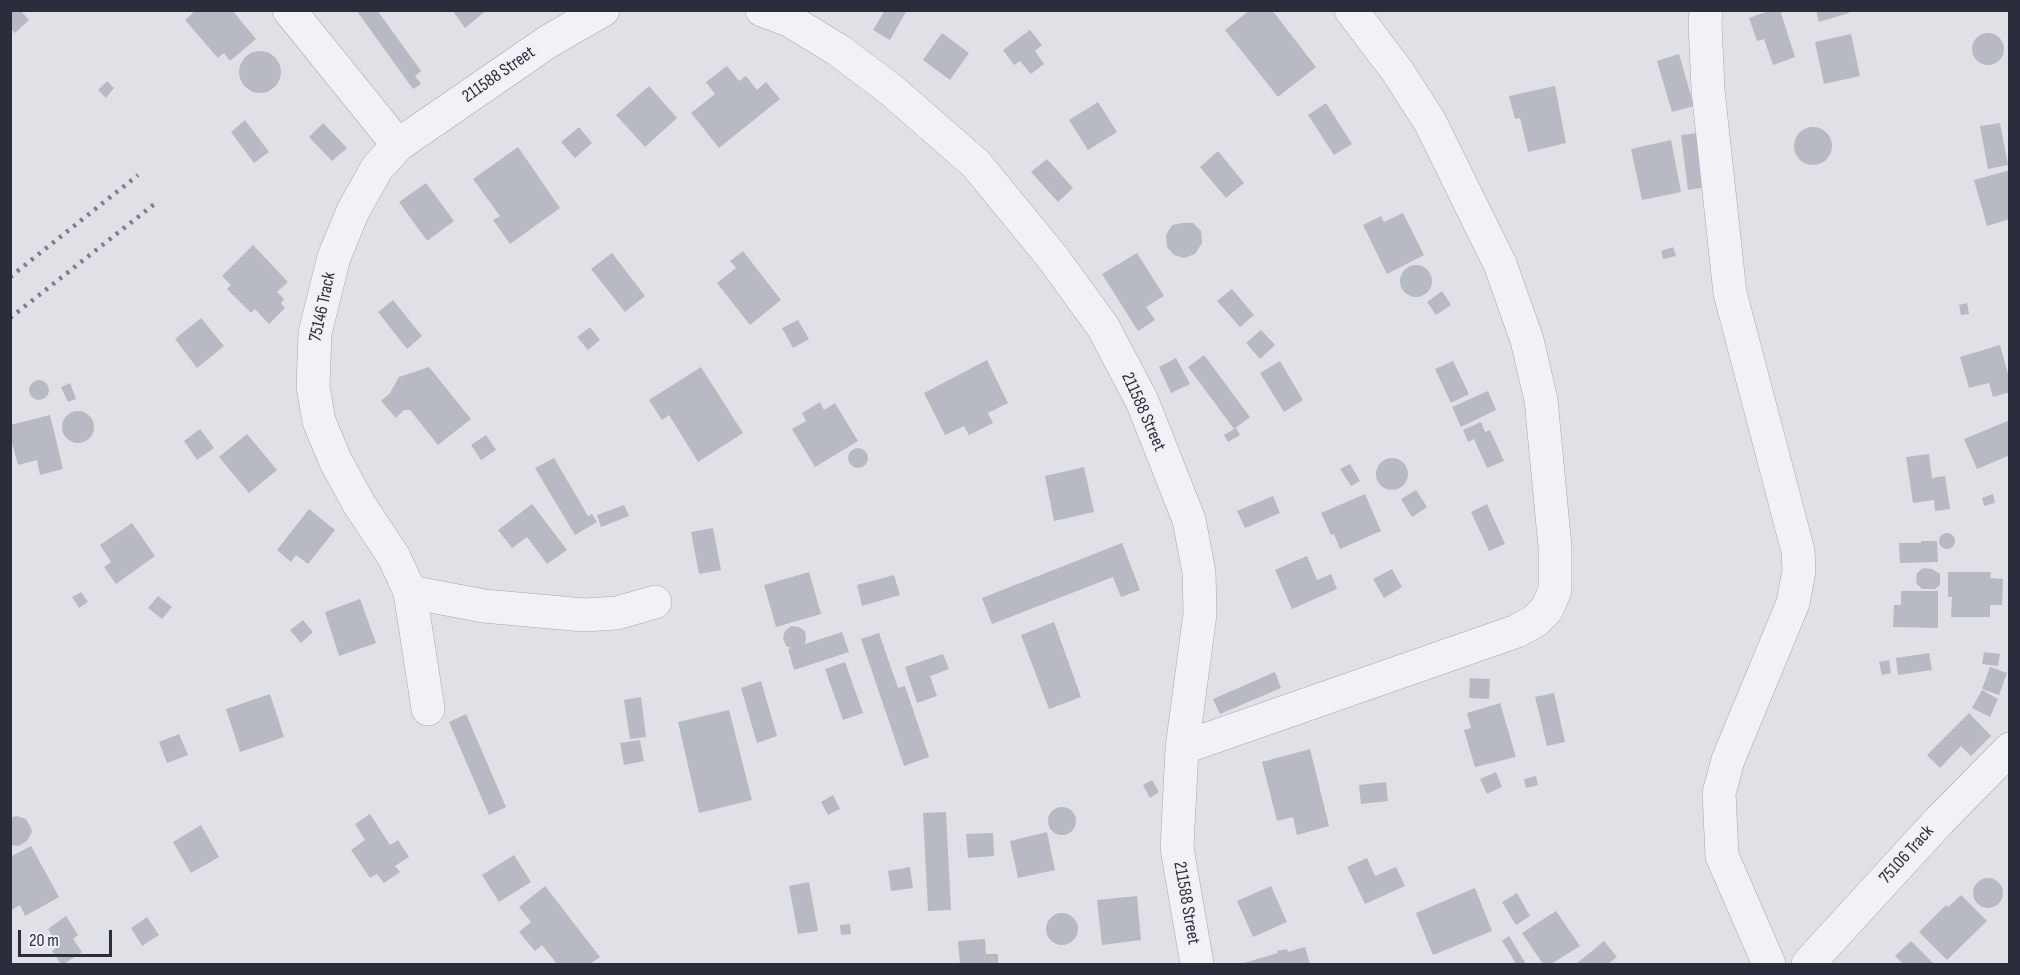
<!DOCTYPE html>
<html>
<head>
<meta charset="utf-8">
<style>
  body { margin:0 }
  #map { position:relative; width:2020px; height:975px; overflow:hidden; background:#dfe1e7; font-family:"Sofia Sans Condensed",sans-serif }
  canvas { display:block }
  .frame { position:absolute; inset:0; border:12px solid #2a2e3c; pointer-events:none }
  .scale { position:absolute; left:18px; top:930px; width:94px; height:27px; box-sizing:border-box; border:3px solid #2a2e3c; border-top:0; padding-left:8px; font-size:18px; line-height:21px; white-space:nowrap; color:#2a2e3c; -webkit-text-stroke:4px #eef0f4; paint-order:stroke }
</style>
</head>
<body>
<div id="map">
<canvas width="2020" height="975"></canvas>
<div class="frame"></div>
<div class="scale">20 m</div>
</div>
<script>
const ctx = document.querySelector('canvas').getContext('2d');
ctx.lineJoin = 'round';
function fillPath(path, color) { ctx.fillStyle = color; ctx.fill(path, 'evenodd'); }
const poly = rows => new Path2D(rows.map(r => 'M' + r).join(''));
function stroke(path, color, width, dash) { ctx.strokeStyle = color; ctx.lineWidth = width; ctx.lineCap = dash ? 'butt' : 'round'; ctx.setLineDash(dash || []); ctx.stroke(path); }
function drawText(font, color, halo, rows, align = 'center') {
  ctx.font = font + ' "Sofia Sans Condensed",sans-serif'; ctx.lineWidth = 4.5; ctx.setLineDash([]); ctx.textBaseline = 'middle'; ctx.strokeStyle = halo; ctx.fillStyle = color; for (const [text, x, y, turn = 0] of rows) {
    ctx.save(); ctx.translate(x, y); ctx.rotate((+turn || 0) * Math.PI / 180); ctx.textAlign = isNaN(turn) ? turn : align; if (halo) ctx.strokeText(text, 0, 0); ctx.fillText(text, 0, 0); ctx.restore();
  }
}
const building = poly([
  [10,10,20,10,29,20,15,33,10,28],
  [192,10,232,10,256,39,230,61,224,53,218,58,185,20,193,13],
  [356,10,377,10,421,71,415,76,421,84,413,89],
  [452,10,487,10,465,28],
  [885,10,907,10,890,40,873,30],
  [1250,10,1272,10,1316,67,1278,97,1225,30],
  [1772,10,1780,10,1795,57,1773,65,1764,39,1757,41,1749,18],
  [1816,10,1849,10,1849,13,1819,22],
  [1030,30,1042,45,1035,51,1044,64,1031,74,1020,61,1014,65,1003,50],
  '1972 49a16 16 0 1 1 32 0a16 16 0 1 1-32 0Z',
  [942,33,969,53,950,80,923,60],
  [1851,34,1860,76,1824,84,1815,42],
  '239 72a21 21 0 1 1 42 0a21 21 0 1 1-42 0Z',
  [1679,54,1694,106,1672,112,1657,61],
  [727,66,739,81,746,76,757,90,766,82,780,99,719,148,691,113,715,94,706,82],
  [107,81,114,88,106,98,98,90],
  [649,86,677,118,645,147,616,115],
  [1555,86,1566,143,1528,152,1520,118,1515,119,1509,96],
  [1098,102,1117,132,1088,150,1069,120],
  [1326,103,1352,144,1334,155,1308,115],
  [245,120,269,152,254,163,231,132],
  [323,123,347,148,332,161,309,137],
  [2000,123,2008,165,1988,169,1980,126],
  [579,127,592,143,575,158,561,142],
  '1794 146a19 19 0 1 1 38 0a19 19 0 1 1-38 0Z',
  [1698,133,1706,187,1688,190,1681,135],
  [1671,140,1681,192,1642,200,1631,149],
  [518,147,560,208,510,244,493,220,500,216,473,179],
  [1218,151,1244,183,1226,198,1200,167],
  [1047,159,1073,188,1058,202,1031,172],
  [2010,170,2010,219,1987,226,1974,180],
  [426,183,454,221,427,241,399,202],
  [1403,213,1424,255,1387,274,1363,225,1381,216,1384,222],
  [1183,223,1193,223,1201,231,1202,243,1195,254,1184,258,1174,255,1167,247,1166,235,1172,225],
  [253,245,288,282,277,292,284,299,281,303,285,308,269,324,255,309,251,313,227,289,231,285,222,276],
  [1673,247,1676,256,1663,259,1661,251],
  [743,251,781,300,750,325,717,283,736,268,730,261],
  [612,253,645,296,625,312,591,269],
  [1137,253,1164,296,1146,307,1155,320,1138,331,1102,274],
  '1400 281a16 16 0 1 1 32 0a16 16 0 1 1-32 0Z',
  [1232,289,1254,315,1240,327,1217,301],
  [1442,291,1451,305,1436,315,1427,302],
  [393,300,422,336,407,349,378,312],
  [1967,303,1969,314,1961,315,1959,305],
  [201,318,224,346,197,368,175,339],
  [798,320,809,339,793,348,782,328],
  [590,327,600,340,588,350,577,337],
  [1261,330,1275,345,1260,359,1246,343],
  [2000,345,2010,381,2010,392,1993,397,1989,383,1969,388,1960,357],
  [1204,355,1250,417,1234,429,1188,367],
  [1176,358,1190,384,1171,393,1159,367],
  [987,360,1008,403,988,413,993,423,969,435,964,426,945,435,924,393],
  [1280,361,1303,400,1284,412,1260,373],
  [1453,361,1469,394,1451,403,1435,369],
  [429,367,471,419,438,445,410,410,404,410,396,418,381,401,390,393,399,377],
  [701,367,743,433,698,462,669,415,662,420,649,400],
  '29 390a10 10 0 1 1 20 0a10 10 0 1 1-20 0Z',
  [70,383,76,399,68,402,61,387],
  [1488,391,1496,410,1461,427,1452,407],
  [820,402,824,410,835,403,858,441,815,467,792,429,806,421,802,413],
  '62 427a16 16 0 1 1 32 0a16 16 0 1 1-32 0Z',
  [50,415,63,469,40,475,37,460,18,465,10,435,10,425],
  [2010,420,2010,455,1977,469,1964,439],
  [1481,422,1485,432,1490,430,1504,461,1487,468,1474,439,1468,442,1463,430],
  [1236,428,1240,435,1228,442,1224,435],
  [200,429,214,448,197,460,184,441],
  [247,434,277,470,249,493,219,457],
  [486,435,496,450,481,460,471,445],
  '848 458a10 10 0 1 1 20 0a10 10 0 1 1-20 0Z',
  [1929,454,1932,478,1945,476,1950,509,1935,511,1934,500,1913,503,1906,457],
  [554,458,588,516,592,514,597,522,575,535,535,468],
  '1376 474a16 16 0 1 1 32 0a16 16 0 1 1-32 0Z',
  [1350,464,1360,481,1351,486,1340,469],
  [1084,467,1094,512,1054,521,1045,476],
  [1416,490,1427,507,1412,517,1401,499],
  [1365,494,1381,531,1340,549,1334,534,1331,535,1321,513],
  [1993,494,1995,503,1984,506,1982,498],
  [1273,496,1280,513,1245,528,1237,511],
  [532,504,567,550,547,564,527,537,512,548,498,530],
  [1487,504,1505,544,1489,551,1471,512],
  [624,505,629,516,601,527,597,515],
  [309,509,335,530,308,564,296,555,291,562,277,550],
  [132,523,155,556,116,584,104,567,111,562,100,545],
  [713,528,721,570,699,574,691,532],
  '1939 541a8 8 0 1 1 16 0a8 8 0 1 1-16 0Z',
  [1921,541,1937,541,1938,562,1900,563,1899,543,1921,543],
  [1122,543,1140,590,1121,597,1113,577,992,624,982,598],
  [1307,556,1317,580,1331,574,1337,589,1292,609,1275,570],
  [1923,568,1932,569,1940,574,1940,585,1935,589,1922,589,1916,583,1917,573],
  [1392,569,1402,587,1384,598,1373,579],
  [809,572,821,614,776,627,764,585],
  [1948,572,1991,572,1990,578,2003,579,2002,605,1990,605,1990,617,1951,617,1952,597,1948,597],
  [894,575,900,595,862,606,857,585],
  [1901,591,1938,591,1938,628,1893,627,1894,605,1901,605],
  [81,592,88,602,79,608,72,597],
  [158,596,172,607,162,619,148,608],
  [360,599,376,643,339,656,325,612],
  [303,620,313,632,301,643,290,630],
  [1054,622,1081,697,1049,709,1021,635],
  [791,626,799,627,805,631,806,638,805,644,842,632,849,652,794,670,788,649,791,648,786,646,783,638,785,631],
  [879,633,898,688,905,686,929,757,904,766,861,639],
  [1984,652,2000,654,1998,666,1982,664],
  [1929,653,1932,670,1898,675,1896,658],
  [943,654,949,669,930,676,937,696,917,703,905,667],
  [1889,660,1891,673,1882,675,1879,662],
  [845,662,863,713,843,720,825,669],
  [1990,667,2007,673,1999,695,1982,689],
  [1275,672,1281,688,1220,714,1213,699],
  [1470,678,1490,679,1489,699,1469,698],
  [761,681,777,736,757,743,741,688],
  [1982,690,1998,699,1990,717,1972,708],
  [1554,693,1565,742,1547,746,1535,697],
  [270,694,284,737,240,752,226,709],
  [641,697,646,737,630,739,624,700],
  [1500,703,1516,757,1475,767,1464,730,1471,728,1467,713],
  [729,710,752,800,699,813,678,722],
  [1969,713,1991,736,1971,756,1961,746,1940,768,1927,755],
  [466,714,506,807,489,815,449,722],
  [179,734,188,755,167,763,159,742],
  [640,740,644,761,624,765,620,743],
  [1310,749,1329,826,1297,835,1293,817,1277,821,1262,762],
  [1496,772,1502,787,1487,794,1480,779],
  [1536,776,1538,785,1526,788,1524,779],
  [1152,780,1159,792,1150,798,1143,785],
  [1386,782,1388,801,1361,804,1359,785],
  [833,795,840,809,828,815,821,802],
  '1048 821a14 14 0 1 1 28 0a14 14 0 1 1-28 0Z',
  [946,812,951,910,928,911,923,813],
  [370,814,390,845,398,840,409,857,395,866,400,872,384,883,377,874,370,878,351,850,365,840,355,824],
  [17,816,26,819,31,828,32,832,27,841,19,846,10,845,10,818],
  [201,825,219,857,191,873,173,842],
  [1047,832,1055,870,1018,878,1010,841],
  [993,833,994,856,968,858,966,834],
  [31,846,59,897,25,916,20,905,10,911,10,857],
  [514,855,531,882,499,902,482,875],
  [1367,858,1375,876,1396,867,1405,886,1365,904,1347,867],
  [910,867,913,888,891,891,888,871],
  '1973 893a15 15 0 1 1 30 0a15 15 0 1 1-30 0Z',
  [809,882,818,931,798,934,789,886],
  [545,886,600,957,590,964,557,964,542,945,535,951,519,932,531,922,519,907],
  [1271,886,1287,922,1253,937,1237,901],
  [1475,888,1492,931,1433,955,1416,913],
  [1517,893,1530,916,1516,925,1502,902],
  [1961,895,1987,921,1947,960,1919,932,1946,905,1948,907],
  [1137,896,1141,940,1102,945,1097,900],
  [1556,911,1580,946,1551,964,1543,964,1522,933],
  '1046 929a16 16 0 1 1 32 0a16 16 0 1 1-32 0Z',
  [66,916,78,935,73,939,82,952,64,964,61,964,52,951,58,946,48,929],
  [147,917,159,935,142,946,131,928],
  [850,924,851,934,841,935,840,925],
  [1509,936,1526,964,1512,964,1515,962,1502,941],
  [985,939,986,954,998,954,998,964,960,964,958,941],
  [1604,941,1617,957,1608,964,1576,964],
  [1911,941,1934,964,1903,964,1895,956],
  [1305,947,1310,964,1240,964,1278,953,1277,951,1287,949,1288,952]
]);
const minor = poly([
  [289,10,398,145],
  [762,10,789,20,838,50,890,89,976,164,1053,258,1103,327,1142,401,1189,520,1199,572,1200,614,1182,748,1177,848,1197,964],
  [1706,10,1705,23,1708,90,1730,293,1798,551,1799,571,1793,603,1728,760,1719,793,1722,856,1769,964],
  [410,592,484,606,584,615,617,613,655,602],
  [428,709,410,592,394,557,359,504,335,460,319,421,313,387,315,333,334,257,353,211,377,168,398,145,549,41,603,10],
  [1182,748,1517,631,1535,621,1547,609,1555,590,1555,547,1541,400,1527,340,1500,264,1430,122,1398,72,1351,10],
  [1808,964,1939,821,2010,749]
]);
const rail = poly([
  [10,277,138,175],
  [10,318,157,202]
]);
const streetNames = [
  ["211588 Street",499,75,-35],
  ["75146 Track",323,307,-78],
  ["211588 Street",1143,412,66],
  ["75106 Track",1907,855,-48],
  ["211588 Street",1186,903,80]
];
fillPath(building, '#b7bac3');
stroke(minor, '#a5a8b0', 34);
stroke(minor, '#f1f2f5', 33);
stroke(rail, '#7a808e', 4.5, [3, 6]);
drawText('18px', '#2a2e3c', '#eef0f4', streetNames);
</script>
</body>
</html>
